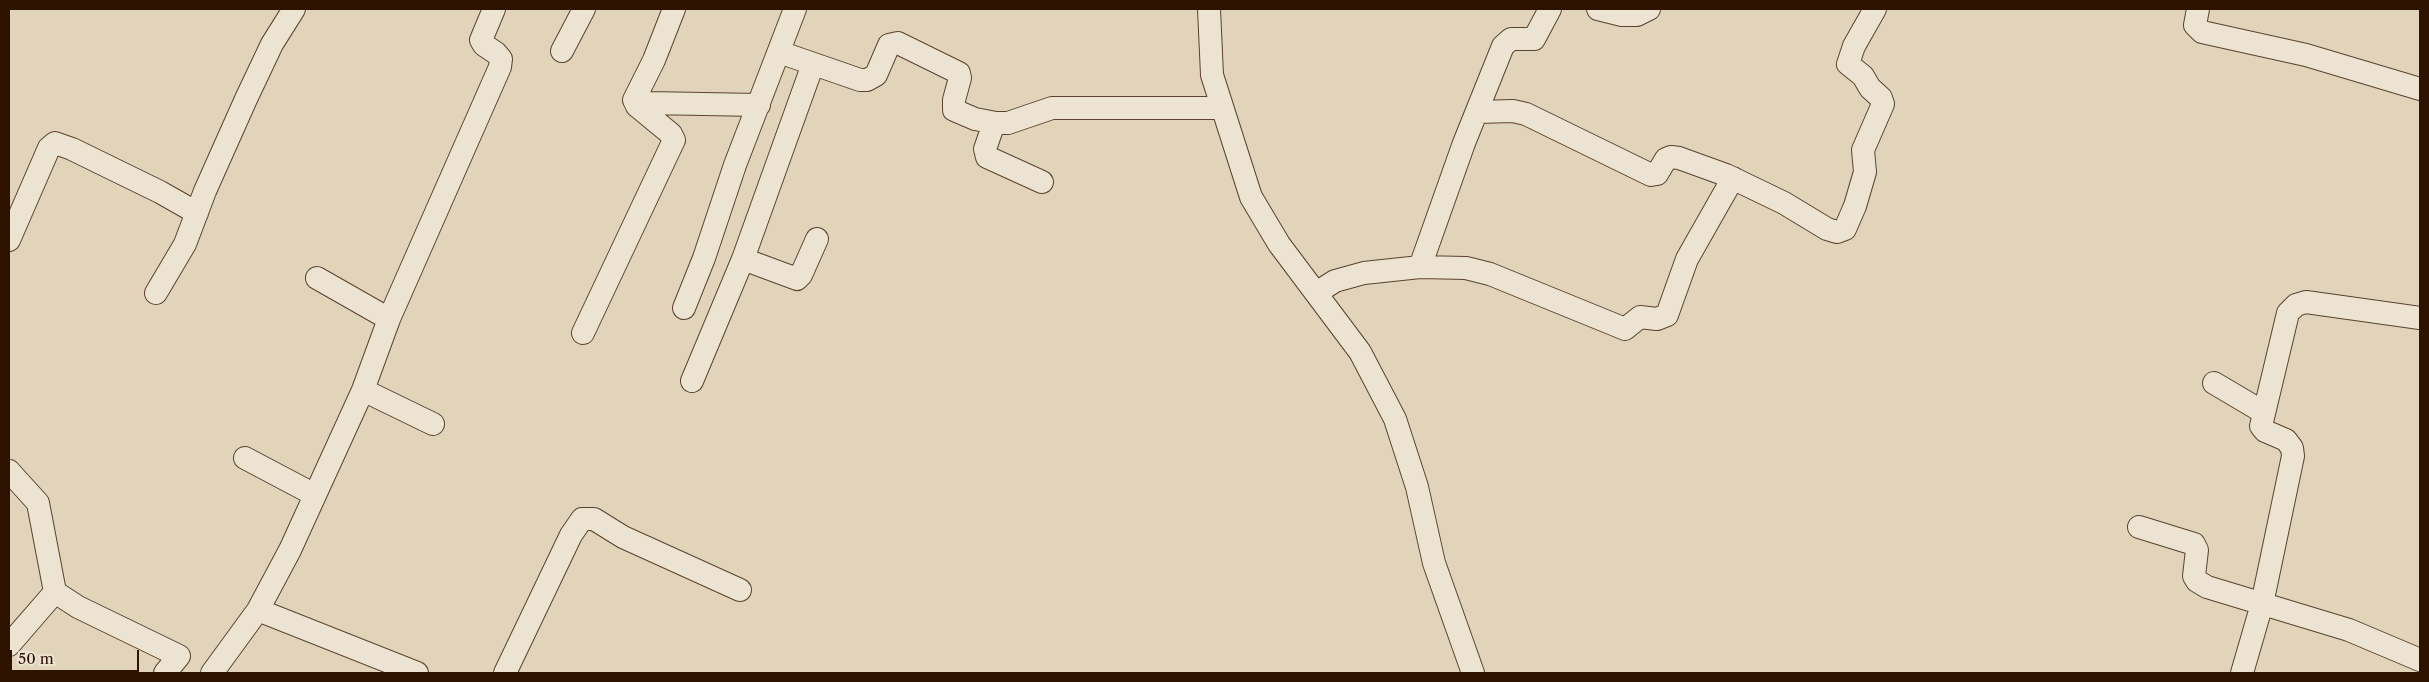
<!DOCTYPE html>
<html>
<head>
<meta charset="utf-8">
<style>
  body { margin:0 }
  #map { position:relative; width:2429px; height:682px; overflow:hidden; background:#e2d4ba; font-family:"Libre Caslon Text",serif }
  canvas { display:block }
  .frame { position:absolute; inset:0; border:10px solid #2e1200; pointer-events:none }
  .scale { position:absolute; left:10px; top:650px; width:129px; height:22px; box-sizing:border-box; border:2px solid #2e1200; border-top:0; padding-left:6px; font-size:15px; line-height:18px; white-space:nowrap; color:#2e1200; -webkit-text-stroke:4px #ece3d2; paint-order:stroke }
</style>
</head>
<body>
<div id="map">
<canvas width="2429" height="682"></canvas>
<div class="frame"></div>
<div class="scale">50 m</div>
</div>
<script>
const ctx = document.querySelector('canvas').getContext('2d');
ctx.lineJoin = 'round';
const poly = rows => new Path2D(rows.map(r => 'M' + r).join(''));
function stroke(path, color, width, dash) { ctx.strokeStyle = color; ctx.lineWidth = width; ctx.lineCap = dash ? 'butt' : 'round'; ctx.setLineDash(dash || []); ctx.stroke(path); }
const minor = poly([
  [1209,9,1212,75,1251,197,1279,244,1360,352,1395,419,1417,487,1434,563,1473,673],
  [1598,9,1622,15,1637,15,1649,9],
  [2198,9,2195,25,2202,32,2306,55,2420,89],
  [562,51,584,9],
  [779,52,860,80,867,80,876,75,889,45,898,43,959,73,960,78,954,100,954,110,975,119,996,123,1008,123,1052,108,1220,108],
  [637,106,648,103,759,105],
  [1477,112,1513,111,1526,114,1651,175,1657,174,1666,159,1671,157,1679,158,1726,175,1784,203,1827,229,1837,232,1845,229,1855,206,1865,172,1863,150,1883,104,1881,98,1870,88,1863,76,1848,64,1854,46,1875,9],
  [994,123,985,149,987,157,1042,182],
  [9,240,49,148,55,143,72,149,160,192,197,213],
  [743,259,797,279,801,275,817,239],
  [1420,267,1464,143,1503,46,1511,39,1534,39,1550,9],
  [317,278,389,319],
  [156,293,185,244,205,191,246,99,272,44,294,9],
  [1316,293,1335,281,1364,273,1420,267,1466,268,1490,274,1625,329,1640,317,1657,319,1667,315,1687,259,1733,178],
  [684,308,704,258,735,165,795,9],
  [583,333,674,140,671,134,637,106,634,100,654,60,674,9],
  [692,381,743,259,813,64],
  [2214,383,2263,412],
  [363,390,433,424],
  [245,458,315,495],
  [9,471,38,503,55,592,78,607,179,656,165,673],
  [2139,527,2194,544,2197,550,2194,576,2197,581,2207,587,2349,630,2420,660],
  [258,610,417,673],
  [9,645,55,592],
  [212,673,258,610,290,550,363,390,389,319,500,67,501,59,496,53,484,45,481,40,494,9],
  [505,673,571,535,582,519,594,519,623,537,740,590],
  [2242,673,2262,604,2293,456,2292,448,2286,440,2265,431,2261,426,2288,313,2296,305,2306,302,2420,318]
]);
stroke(minor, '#5b422e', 24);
stroke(minor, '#ece3d2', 22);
</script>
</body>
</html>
